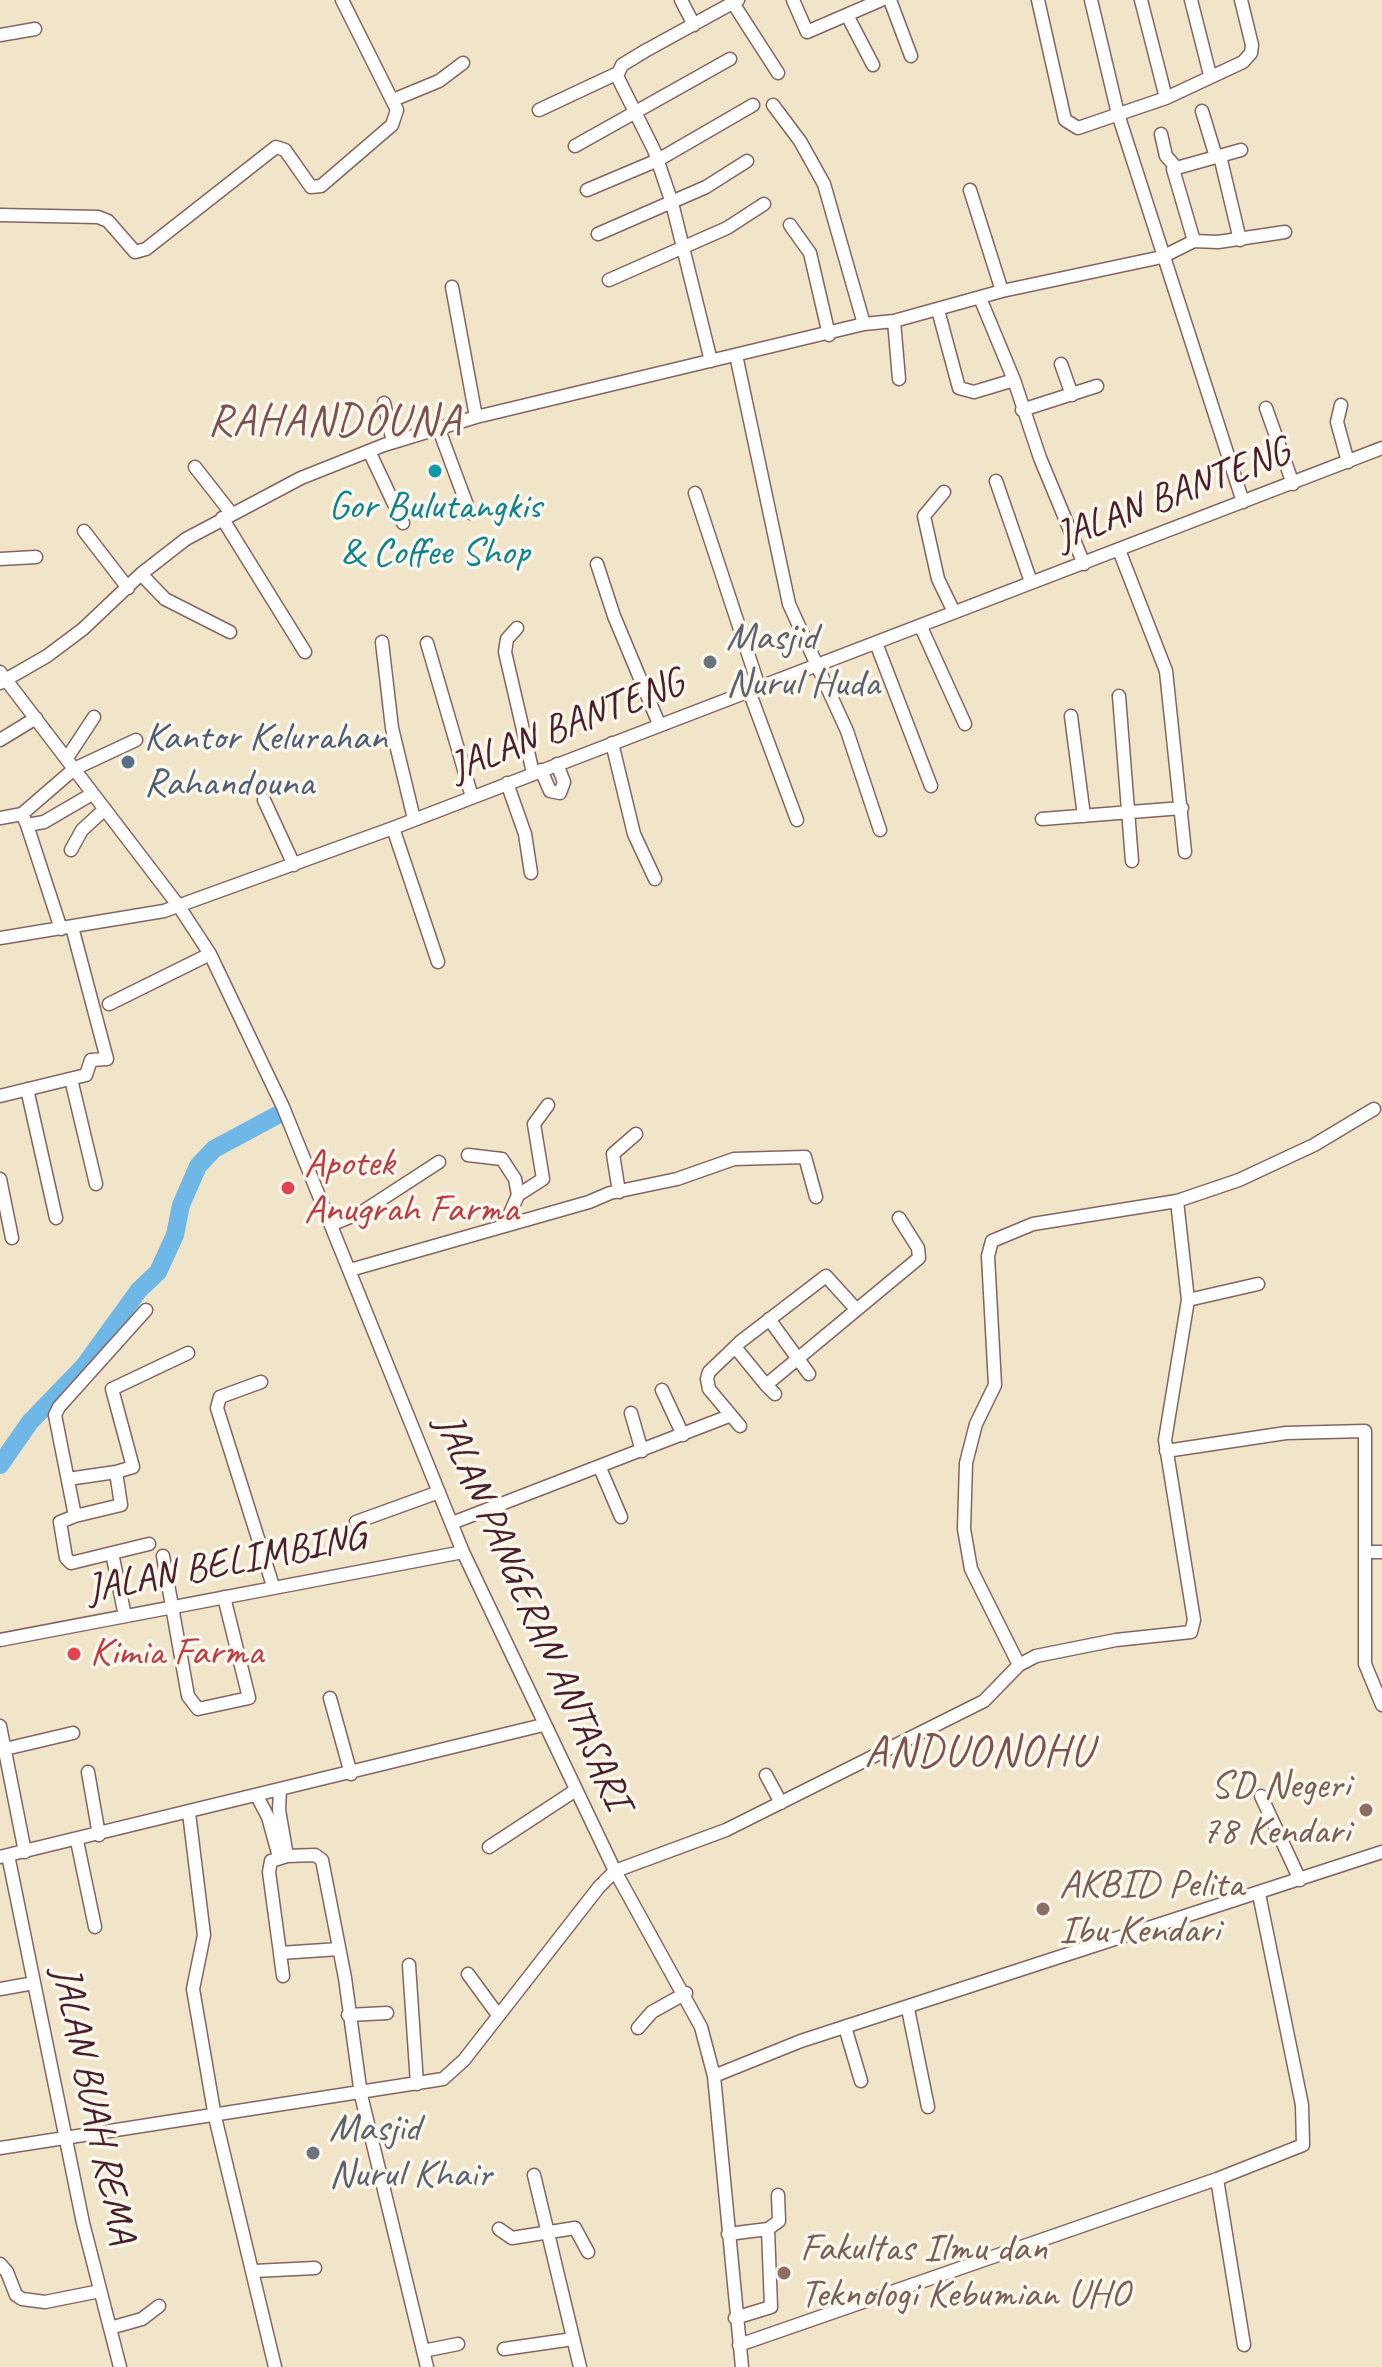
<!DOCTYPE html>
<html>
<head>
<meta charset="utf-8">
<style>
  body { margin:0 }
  canvas { display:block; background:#f0e5c8 }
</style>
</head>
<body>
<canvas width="1382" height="2367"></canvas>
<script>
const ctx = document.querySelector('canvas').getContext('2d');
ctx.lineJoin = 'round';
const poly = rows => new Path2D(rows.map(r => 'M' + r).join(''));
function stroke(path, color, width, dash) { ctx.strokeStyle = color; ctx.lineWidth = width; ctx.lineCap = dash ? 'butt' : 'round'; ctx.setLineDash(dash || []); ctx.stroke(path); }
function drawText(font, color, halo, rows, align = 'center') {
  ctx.font = font + ' Caveat,sans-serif'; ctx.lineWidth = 7; ctx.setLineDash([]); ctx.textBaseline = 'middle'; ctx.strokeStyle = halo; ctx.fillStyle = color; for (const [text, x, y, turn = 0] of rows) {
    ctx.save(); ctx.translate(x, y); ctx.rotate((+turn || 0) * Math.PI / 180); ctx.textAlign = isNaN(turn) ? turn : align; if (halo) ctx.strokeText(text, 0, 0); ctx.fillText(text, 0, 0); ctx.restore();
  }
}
const river = poly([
  [0,1465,30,1422,84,1366,139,1290,158,1272,175,1235,181,1205,198,1166,214,1149,283,1112]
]);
const minor = poly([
  [681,0,694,25],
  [731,0,778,73],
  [793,0,807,32,881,0],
  [890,0,911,56],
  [1038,0,1065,120,1078,128,1166,98,1243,62,1251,53,1252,45,1241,0],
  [1091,0,1118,114,1243,502],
  [1141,0,1166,98],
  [1191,0,1210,75],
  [847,15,873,65],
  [0,35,35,29],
  [393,100,439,81,463,63],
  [773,105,800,141,824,184,864,324],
  [539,110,618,73],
  [1202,111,1216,157],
  [1161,134,1166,156,1175,166],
  [575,146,730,59],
  [1220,156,1240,240],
  [587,190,658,160,753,105],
  [970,190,1002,291],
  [0,215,98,217,108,221,135,252,146,249,276,147,285,150,311,187,321,186,392,125,397,110,342,0],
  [790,225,810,253,829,335],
  [598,234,706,187,747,161],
  [1194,241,1173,169,1241,150],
  [609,280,727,228,764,204],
  [452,287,476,417],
  [938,310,959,388,974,392,1014,380,980,298],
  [894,321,899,379],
  [736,355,789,604,847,731,880,830],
  [711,361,672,203,654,150,617,76,622,65,645,51,738,0],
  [1061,364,1072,395],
  [1014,380,1040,458,1084,564],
  [384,403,393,442],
  [1341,405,1337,422,1348,462],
  [1266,408,1293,484],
  [1022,410,1097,386],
  [438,427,470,513],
  [369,451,403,523],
  [195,467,231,513],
  [996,481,1031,582],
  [944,492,924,516,938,579,954,612],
  [695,493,759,687],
  [222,518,305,652],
  [84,531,128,588],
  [1119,550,1166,671,1185,852],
  [0,559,36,557],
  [597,564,614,616,659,724],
  [141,574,165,599,230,632],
  [921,627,965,724],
  [517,628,507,639,505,652,533,773],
  [382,642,392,728,414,819],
  [427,643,472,797],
  [876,643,931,786],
  [0,672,178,905,210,954,283,1107,463,1552,615,1871,701,2027,714,2076,742,2367],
  [0,683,47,656,83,629,141,574,186,539,301,478,384,445,476,417,864,324,894,321,1002,291,1162,257,1194,241,1218,242,1285,232],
  [749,691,797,820],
  [1119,696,1132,861],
  [1071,716,1084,816],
  [0,740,36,718],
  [612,743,634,834,655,879],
  [67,758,94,717],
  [541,770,550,791,560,793,564,782,557,764],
  [507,783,525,834,531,873],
  [264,800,294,865],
  [22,814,74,769,136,740],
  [0,818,22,814,27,825,44,822,92,794],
  [1042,819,1182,808],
  [27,825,61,929],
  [393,828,438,962],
  [71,850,82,830,105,809],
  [0,938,164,911,393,828,1382,448],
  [109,1004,210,954],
  [71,1079,96,1184],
  [27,1089,56,1218],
  [0,1096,86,1075,91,1060,107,1059,72,927],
  [468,1155,502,1159,515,1179,518,1195],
  [0,1179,12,1238],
  [619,1192,613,1154,636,1134],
  [333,1224,362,1212,439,1162],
  [505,1225,518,1195,543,1179,534,1124,548,1105],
  [350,1270,589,1202,610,1193,677,1179,734,1159,805,1157,816,1197],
  [1188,1300,1258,1284],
  [769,1319,809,1374],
  [735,1347,709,1372,707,1379,709,1389,740,1426],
  [261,1382,220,1397,217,1408,273,1586],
  [766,1385,735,1347,740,1342,826,1276,855,1308],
  [662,1390,683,1435],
  [775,1394,766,1385,919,1258,918,1248,899,1218],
  [631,1413,642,1451],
  [1166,1451,1286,1433,1365,1431,1365,1664,1382,1705],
  [600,1468,621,1517],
  [68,1479,116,1472],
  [75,1516,121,1505,116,1472,133,1467,112,1389,188,1353],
  [356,1522,439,1492],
  [452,1523,729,1416],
  [1365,1552,1382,1552],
  [112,1553,149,1544],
  [163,1556,188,1696,198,1709,249,1698,224,1597],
  [125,1616,112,1553,71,1563,66,1558,60,1522,75,1516,55,1415,59,1407,146,1310],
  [0,1640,463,1552],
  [1019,1665,971,1569,964,1529,966,1463,976,1424,995,1385,988,1256,992,1241,1033,1224,1177,1201,1239,1180,1314,1145,1374,1109],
  [330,1698,351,1774],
  [0,1726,25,1852],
  [5,1749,73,1733],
  [88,1772,99,1835],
  [766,1775,781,1803],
  [280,1790,279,1810,287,1856],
  [257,1796,268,1817,279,1857],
  [1261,1796,1300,1880],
  [189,1813,204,1935,193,1989,215,2117,275,2367],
  [77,1841,95,1927],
  [489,1847,576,1790],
  [8,1855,83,2223,120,2367],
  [0,1857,543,1725],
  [339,1949,280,1953,269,1872,271,1861,287,1856,315,1855,322,1860,345,1978,361,2095,427,2367],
  [280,1953,283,1976],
  [409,1965,417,2084],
  [468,1974,498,2015],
  [0,1989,34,1983],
  [908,2009,928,2107],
  [348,2015,387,2013],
  [845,2027,861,2081],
  [638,2028,652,2012,686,1993],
  [714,2076,801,2041,1382,1852],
  [0,2148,443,2079,464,2060,599,1887,615,1871,726,1830,984,1701,1019,1665,1036,1656,1116,1640,1191,1632,1194,1620,1165,1440,1188,1300,1177,1201],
  [534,2175,580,2367],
  [1217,2179,1244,2345],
  [499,2229,512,2238,575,2228,588,2252],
  [728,2234,768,2229],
  [0,2264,7,2272,16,2295,22,2299,45,2302,100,2291],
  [254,2271,315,2268],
  [735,2318,771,2307,768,2229,779,2221,778,2195],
  [110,2328,142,2319,159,2306],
  [739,2345,1217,2179,1303,2145,1302,2105,1259,1894],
  [504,2349,573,2339],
  [423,2351,458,2344]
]);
const markers = [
  [435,471,8,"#0f9aa8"],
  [710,662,8,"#6b7280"],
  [128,762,8,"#5c6f8a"],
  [288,1188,8,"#e0444e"],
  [74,1654,8,"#e0444e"],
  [1366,1810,8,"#8d6e63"],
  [1043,1909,8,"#8d6e63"],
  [313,2153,8,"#6b7280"],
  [784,2273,8,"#8d6e63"]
];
const streetNames = [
  ["JALAN BANTENG",1173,495,-21],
  ["JALAN BANTENG",567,726,-21],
  ["JALAN BELIMBING",226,1564,-11],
  ["JALAN PANGERAN ANTASARI",532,1612,66],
  ["JALAN BUAH REMA",93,2105,78]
];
const cultureNames = [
  ["Gor Bulutangkis",435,508],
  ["& Coffee Shop",435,554]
];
const worshipNames = [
  ["Masjid",726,639],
  ["Nurul Huda",726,685],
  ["Masjid",329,2130],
  ["Nurul Khair",329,2176]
];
const serviceNames = [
  ["Kantor Kelurahan",144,739],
  ["Rahandouna",144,785]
];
const healthNames = [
  ["Apotek",304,1165],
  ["Anugrah Farma",304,1211],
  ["Kimia Farma",90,1654]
];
const educationNames = [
  ["SD Negeri",1350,1787,"right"],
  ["78 Kendari",1350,1833,"right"],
  ["AKBID Pelita",1059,1886],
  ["Ibu Kendari",1059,1932],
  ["Fakultas Ilmu dan",800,2250],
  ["Teknologi Kebumian UHO",800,2296]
];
const quarterNames = [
  ["RAHANDOUNA",335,422],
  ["ANDUONOHU",979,1753]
];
stroke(river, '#6eb7e6', 18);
stroke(minor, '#846462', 15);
stroke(minor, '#fff', 12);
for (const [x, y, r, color] of markers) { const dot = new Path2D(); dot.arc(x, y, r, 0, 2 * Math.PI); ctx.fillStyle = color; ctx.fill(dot); stroke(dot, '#fbf7ec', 3); }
drawText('40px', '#4a1f2b', '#fbf7ec', streetNames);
drawText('40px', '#0d838f', '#fbf7ec', cultureNames);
drawText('40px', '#5b616d', '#fbf7ec', worshipNames, 'left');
drawText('40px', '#4e5e75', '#fbf7ec', serviceNames, 'left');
drawText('40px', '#be3a42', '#fbf7ec', healthNames, 'left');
drawText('40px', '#785e54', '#fbf7ec', educationNames, 'left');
ctx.letterSpacing = '2px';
drawText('44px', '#7c514f', '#fbf7ec', quarterNames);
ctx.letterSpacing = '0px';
</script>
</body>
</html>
